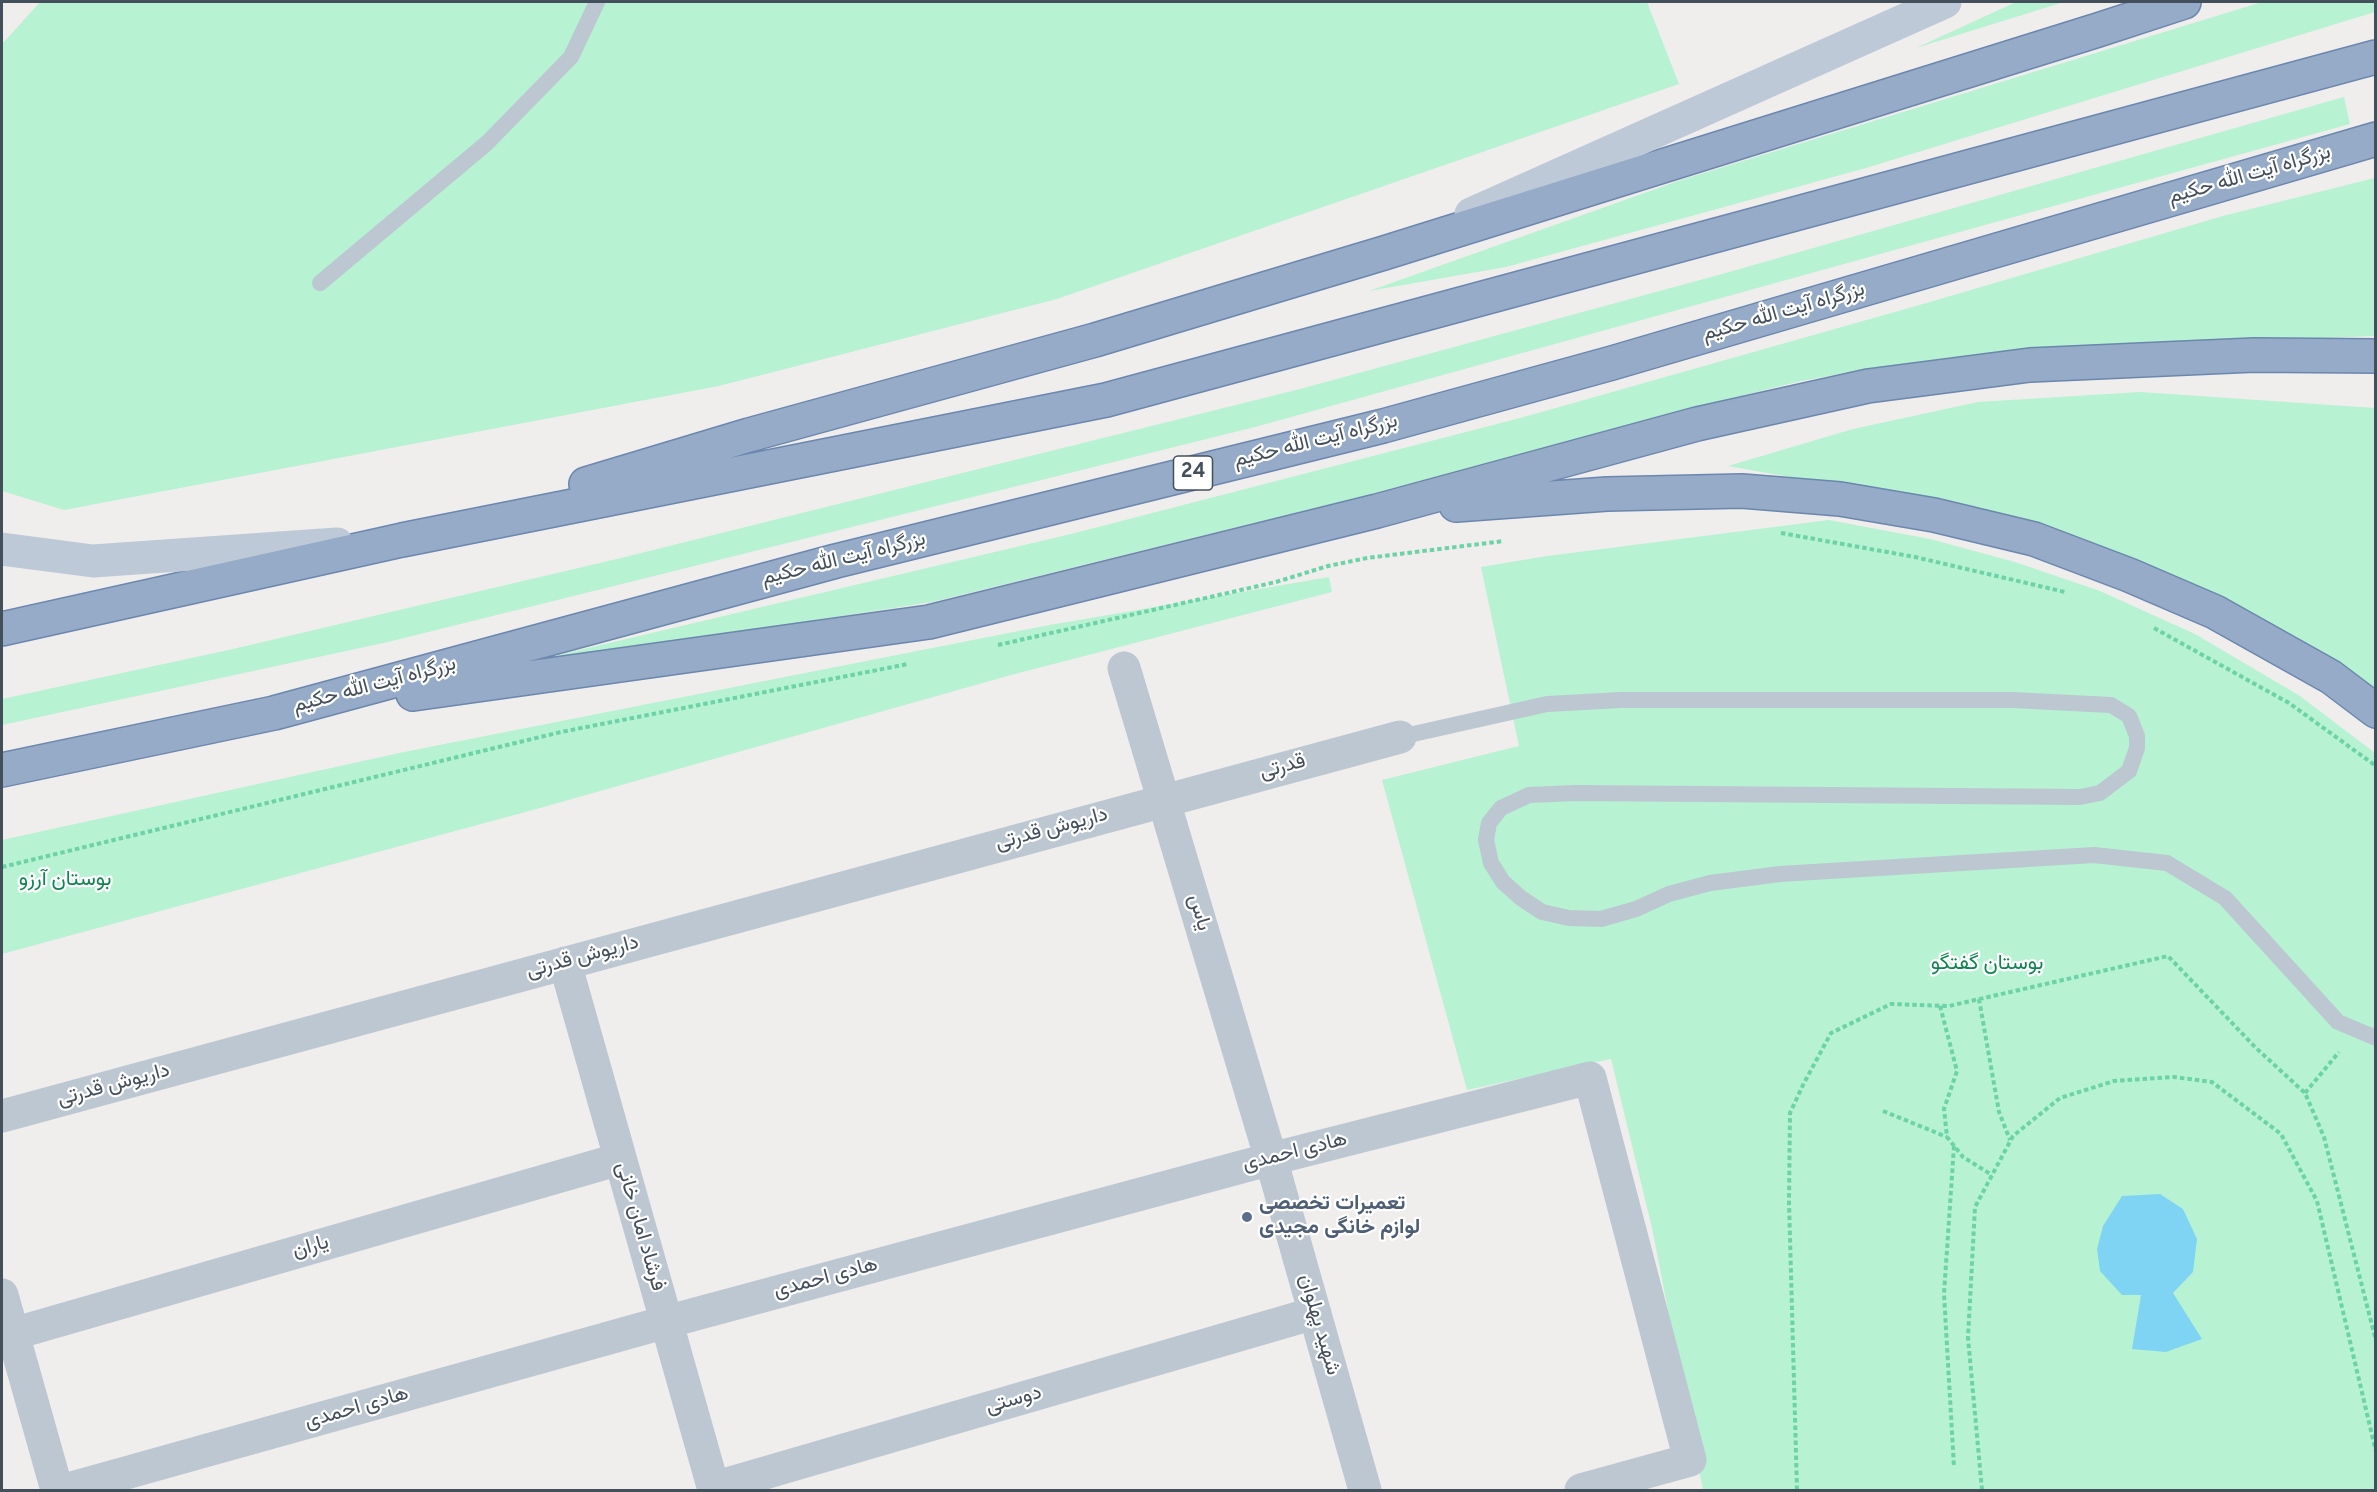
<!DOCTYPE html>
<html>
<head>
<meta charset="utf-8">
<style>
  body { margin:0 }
  #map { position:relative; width:2377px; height:1492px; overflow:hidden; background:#f0eded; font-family:Overpass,sans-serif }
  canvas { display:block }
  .frame { position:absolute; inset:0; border:3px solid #444f5c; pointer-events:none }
</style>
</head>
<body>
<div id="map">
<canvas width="2377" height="1492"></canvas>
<div class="frame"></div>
</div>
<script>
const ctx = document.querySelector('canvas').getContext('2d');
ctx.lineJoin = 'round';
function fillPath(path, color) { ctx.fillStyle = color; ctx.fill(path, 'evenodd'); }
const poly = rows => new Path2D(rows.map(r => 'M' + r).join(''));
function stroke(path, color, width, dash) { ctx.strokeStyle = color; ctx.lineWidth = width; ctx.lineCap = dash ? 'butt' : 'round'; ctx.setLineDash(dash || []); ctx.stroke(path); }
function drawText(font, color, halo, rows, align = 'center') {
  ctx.font = font + ' Overpass,Vazirmatn,sans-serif'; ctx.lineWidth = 4.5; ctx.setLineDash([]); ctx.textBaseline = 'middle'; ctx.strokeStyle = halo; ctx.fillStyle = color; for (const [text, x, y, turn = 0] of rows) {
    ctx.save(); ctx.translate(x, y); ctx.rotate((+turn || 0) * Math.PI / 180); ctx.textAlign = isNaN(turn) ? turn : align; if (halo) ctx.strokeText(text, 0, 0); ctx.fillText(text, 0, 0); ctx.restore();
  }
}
const green = poly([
  [40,2,1647,2,1679,84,1057,299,719,386,64,510,2,491,2,44],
  [2016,2,2064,2,1916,48],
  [2262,2,2375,2,2375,12,1866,168,1506,267,1369,291,1681,180],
  [2344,97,2350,124,1255,427,388,642,2,725,2,699,233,649,621,558,1300,389,1722,274],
  [2375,178,2375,336,2218,342,2005,353,1871,368,1797,382,1704,405,1368,495,932,602,495,670,1071,534,1524,417,1923,304,2223,216],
  [2140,392,2375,408,2375,697,2198,587,2084,539,1940,504,1728,466,1853,429,1978,402],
  [1829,520,1930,539,2015,562,2100,591,2195,634,2300,696,2375,753,2375,1490,1703,1490,1652,1228,1611,1059,1467,1090,1382,780,1519,746,1481,567,1547,556],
  [1329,577,1332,592,1011,675,540,808,2,954,2,840,404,752,1044,626]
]);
const water = poly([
  [2160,1194,2183,1209,2197,1239,2193,1272,2173,1293,2202,1339,2166,1352,2132,1349,2141,1295,2122,1295,2100,1271,2097,1249,2103,1226,2122,1196]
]);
const path = poly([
  [1781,533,1915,557,2065,592],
  [2154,628,2289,703,2376,766],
  [998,645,1276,582,1328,566,1367,558,1504,541],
  [2,867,561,732,908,664],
  [1979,999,1999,1112,2010,1140],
  [1940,1006,1957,1071,1944,1109,1947,1137,1963,1157,1992,1175],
  [2305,1093,2339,1052],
  [1883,1111,1947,1137],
  [1954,1146,1944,1294,1954,1467],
  [1797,1490,1789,1202,1790,1113,1804,1083,1831,1033,1891,1004,1949,1006,2168,956,2256,1048,2305,1093,2324,1137,2376,1341],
  [1982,1490,1968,1338,1975,1207,2013,1136,2060,1098,2114,1081,2174,1077,2212,1082,2281,1134,2317,1201,2376,1452]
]);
const service = poly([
  [320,283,487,143,571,57,597,2],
  [1400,737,1547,704,1621,700,2012,700,2111,705,2129,716,2137,736,2137,748,2129,771,2100,793,2080,797,1575,793,1529,795,1501,808,1489,823,1486,840,1491,863,1503,882,1521,898,1542,912,1569,918,1601,919,1636,909,1669,894,1710,883,1780,874,2094,855,2167,863,2225,898,2338,1022,2376,1038]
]);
const minor = poly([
  [1124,668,1271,1159,1365,1490],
  [565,963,714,1490],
  [2,1116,1400,737],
  [2,1295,57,1490],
  [2,1337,620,1159],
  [713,1488,1315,1313],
  [65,1490,666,1322,1271,1159,1590,1078,1690,1460,1581,1490]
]);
const secondary = poly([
  [1471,214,1945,2],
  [2,549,93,561,337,544]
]);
const trunk = poly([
  [586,484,749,435,1095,340,1384,253,2098,30,2184,2],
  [1456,505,1607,494,1742,491,1840,499,1934,515,2034,539,2129,575,2215,612,2331,677,2376,711],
  [2,629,402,540,1106,400,2376,57],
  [413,694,929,622,1377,511,1697,424,1868,386,2030,365,2254,355,2376,356],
  [2,770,274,713,836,561,1383,426,1612,363,2376,139]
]);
const markers = [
  [1247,1217,6,"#5c6f8a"]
];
const shields = [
  [1193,473,39]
];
const shieldNames = [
  ["24",1193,473]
];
const streetNames = [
  ["بزرگراه آیت الله حکیم",2250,176,-16],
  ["بزرگراه آیت الله حکیم",1784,313,-16],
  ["بزرگراه آیت الله حکیم",1316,442,-14],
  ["بزرگراه آیت الله حکیم",844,560,-14],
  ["بزرگراه آیت الله حکیم",375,686,-15],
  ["قدرتی",1283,768,-15],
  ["داریوش قدرتی",1052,830,-15],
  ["یاس",1198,913,74],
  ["داریوش قدرتی",583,958,-15],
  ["داریوش قدرتی",114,1086,-15],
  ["هادی احمدی",1295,1153,-14],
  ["فرشاد امان خانی",639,1227,74],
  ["یاران",311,1248,-16],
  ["هادی احمدی",826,1279,-15],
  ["شهید پهلوان",1318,1325,74],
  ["دوستی",1014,1401,-16],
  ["هادی احمدی",357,1409,-16]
];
const parkNames = [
  ["بوستان آرزو",65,881],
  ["بوستان گفتگو",1987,965]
];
const serviceNames = [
  ["تعمیرات تخصصی",1259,1205],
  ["لوازم خانگی مجیدی",1259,1229]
];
fillPath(green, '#b7f2d2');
fillPath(water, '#80d4f3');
stroke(trunk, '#6c87ad', 36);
stroke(path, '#6cd3a7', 4, [4.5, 3]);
stroke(service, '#bcc7d1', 16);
stroke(minor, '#bcc7d1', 33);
stroke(secondary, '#bec9d8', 33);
stroke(trunk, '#95abc8', 33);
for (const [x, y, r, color] of markers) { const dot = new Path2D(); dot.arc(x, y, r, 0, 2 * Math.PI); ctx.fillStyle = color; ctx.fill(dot); stroke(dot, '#fff', 2); }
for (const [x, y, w] of shields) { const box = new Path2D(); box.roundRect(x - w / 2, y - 17, w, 34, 4.5); ctx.fillStyle = '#fff'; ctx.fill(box); stroke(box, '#444f5c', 1.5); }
drawText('bold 20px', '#444f5c', null, shieldNames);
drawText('21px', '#444f5c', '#fff', streetNames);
drawText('21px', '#0f8451', '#fff', parkNames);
drawText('bold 21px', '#4e5e75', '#fff', serviceNames, 'left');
</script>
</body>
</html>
